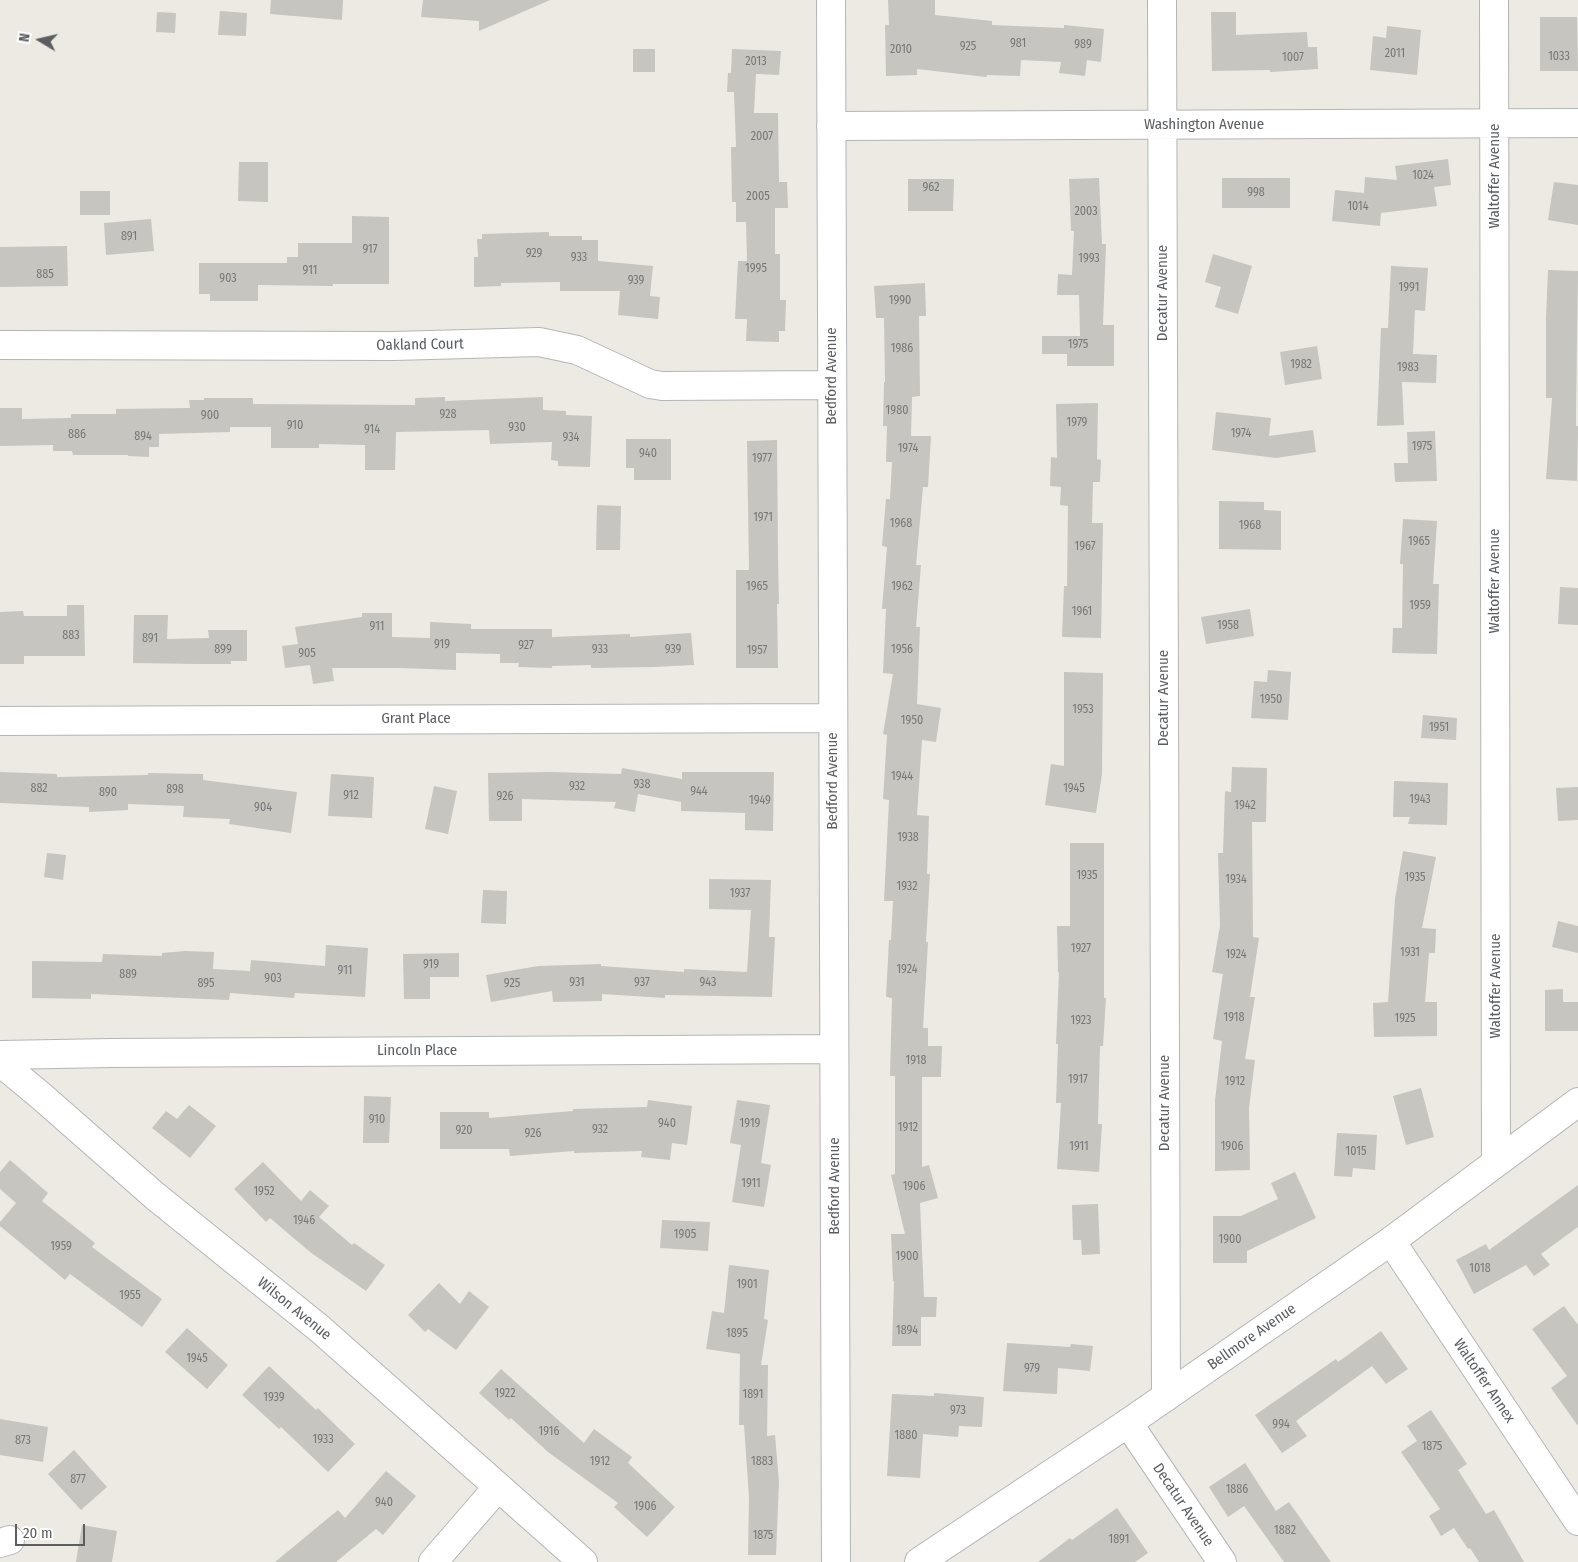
<!DOCTYPE html>
<html>
<head>
<meta charset="utf-8">
<style>
  body { margin:0 }
  #map { position:relative; width:1578px; height:1562px; overflow:hidden; background:#eceae3; font-family:"Fira Sans Condensed",sans-serif }
  canvas { display:block }
  .north { position:absolute; left:15px; top:15px; width:50px; height:50px; -webkit-text-stroke:4px #fff; paint-order:stroke; rotate:279deg; font-size:14px; font-weight:700; line-height:20px; text-align:center; color:#5b5e61 }
  .north::after { content:''; display:block; margin:auto; width:18px; height:22px; background:#5b5e61; clip-path:polygon(50% 0,100% 100%,50% 72%,0 100%) }
  .scale { position:absolute; left:15px; top:1524px; width:70px; height:22px; box-sizing:border-box; border:2px solid #5b5e61; border-top:0; padding-left:6px; font-size:15px; line-height:18px; white-space:nowrap; color:#5b5e61; -webkit-text-stroke:4px #fff; paint-order:stroke }
</style>
</head>
<body>
<div id="map">
<canvas width="1578" height="1562"></canvas>
<div class="north">N</div>
<div class="scale">20 m</div>
</div>
<script>
const ctx = document.querySelector('canvas').getContext('2d');
ctx.lineJoin = 'round';
function fillPath(path, color) { ctx.fillStyle = color; ctx.fill(path, 'evenodd'); }
const poly = rows => new Path2D(rows.map(r => 'M' + r).join(''));
function stroke(path, color, width, dash) { ctx.strokeStyle = color; ctx.lineWidth = width; ctx.lineCap = dash ? 'butt' : 'round'; ctx.setLineDash(dash || []); ctx.stroke(path); }
function drawText(font, color, halo, rows, align = 'center') {
  ctx.font = font + ' "Fira Sans Condensed",sans-serif'; ctx.lineWidth = 4; ctx.setLineDash([]); ctx.textBaseline = 'middle'; ctx.strokeStyle = halo; ctx.fillStyle = color; for (const [text, x, y, turn = 0] of rows) {
    ctx.save(); ctx.translate(x, y); ctx.rotate((+turn || 0) * Math.PI / 180); ctx.textAlign = isNaN(turn) ? turn : align; if (halo) ctx.strokeText(text, 0, 0); ctx.fillText(text, 0, 0); ctx.restore();
  }
}
const building = poly([
  [271,0,343,0,342,20,270,14],
  [423,0,550,0,479,31,479,21,421,17],
  [888,0,935,0,935,15,992,21,992,25,1064,28,1064,25,1104,29,1101,62,1087,60,1085,76,1059,73,1061,62,1021,60,1020,76,987,75,986,77,917,69,917,75,886,76,885,25,889,25],
  [220,11,247,13,246,36,218,35],
  [157,12,176,13,175,33,156,32],
  [1211,12,1236,12,1236,35,1307,32,1308,47,1317,47,1318,69,1270,72,1270,70,1212,71],
  [1540,17,1577,17,1578,71,1540,71],
  [1387,26,1421,30,1417,75,1370,70,1373,36,1386,38],
  [633,49,655,49,655,72,633,72],
  [732,49,781,51,779,75,756,74,754,113,778,113,779,182,787,182,788,208,775,208,775,254,780,254,780,300,786,300,785,331,779,331,779,342,746,341,747,319,735,319,738,261,747,261,746,222,736,222,736,202,732,202,731,147,736,147,734,92,727,92,728,73,731,73],
  [1448,159,1451,185,1434,187,1437,206,1381,213,1380,226,1332,221,1335,190,1364,193,1365,177,1397,180,1395,166],
  [239,162,268,162,268,202,238,201],
  [1099,178,1102,244,1106,244,1103,325,1114,325,1114,366,1067,366,1067,354,1042,354,1042,336,1080,336,1079,295,1057,295,1058,274,1072,275,1074,231,1071,231,1069,179],
  [1222,178,1290,178,1290,208,1222,208],
  [908,179,954,179,953,211,908,211],
  [1554,182,1578,185,1578,225,1548,220],
  [80,191,110,191,110,215,80,215],
  [352,216,389,217,389,284,333,284,333,286,258,285,258,301,210,301,210,294,199,294,199,263,287,263,287,257,298,257,298,243,352,243],
  [151,219,154,251,106,255,104,223],
  [549,232,549,236,582,236,582,240,598,240,598,261,653,266,650,296,660,297,658,319,618,315,620,291,560,291,560,282,501,283,501,286,474,287,474,257,478,257,477,239,482,239,482,234],
  [67,246,68,286,0,287,0,247],
  [1213,254,1252,266,1238,314,1215,307,1221,287,1205,282],
  [1391,266,1428,268,1425,311,1415,310,1413,354,1437,355,1436,383,1402,382,1404,425,1377,426,1381,328,1388,328],
  [1548,270,1578,271,1576,414,1576,426,1578,426,1577,481,1546,479,1552,398,1546,398,1546,318],
  [925,283,926,316,919,316,920,396,912,397,911,436,931,436,928,487,923,487,916,565,921,565,916,627,920,627,917,704,941,708,936,742,922,740,917,815,929,816,927,874,930,874,926,942,928,942,923,1028,928,1028,928,1046,942,1046,941,1077,922,1077,922,1167,929,1165,938,1198,920,1203,924,1297,937,1297,936,1317,921,1317,921,1346,892,1346,894,1281,893,1281,891,1234,905,1234,891,1175,895,1174,895,1076,890,1076,892,998,886,997,889,940,891,940,893,901,884,901,889,800,883,799,887,735,883,734,893,674,883,673,886,609,882,609,887,547,882,546,886,499,890,499,892,462,886,462,887,426,883,426,884,382,885,382,884,318,876,318,874,286],
  [1317,346,1322,379,1285,385,1280,352],
  [445,397,445,401,543,397,543,410,566,411,566,415,592,416,590,467,558,466,558,461,551,460,552,442,490,444,489,430,396,432,395,470,365,470,365,445,319,444,319,448,271,448,271,427,230,427,230,432,159,434,159,447,149,447,149,457,128,456,128,455,73,455,72,451,53,451,53,445,0,446,0,408,22,408,22,419,71,418,71,414,116,414,116,409,190,408,189,400,204,400,204,398,253,398,253,404,415,405,415,398],
  [1098,403,1097,459,1101,460,1100,482,1093,482,1092,523,1103,523,1101,638,1062,637,1064,586,1067,586,1068,506,1060,505,1061,487,1050,486,1051,457,1057,458,1056,404],
  [1216,412,1271,418,1269,436,1313,430,1316,452,1276,458,1212,450],
  [1435,431,1437,481,1395,482,1394,463,1408,463,1407,432],
  [626,439,671,439,671,480,634,480,634,468,626,468],
  [777,440,778,557,779,604,777,604,778,668,736,668,736,570,749,570,747,441],
  [1219,501,1264,502,1264,510,1281,511,1281,550,1219,549],
  [597,505,621,506,620,550,596,550],
  [1403,519,1437,521,1433,584,1439,584,1437,654,1392,653,1393,628,1402,628,1403,564,1400,564],
  [1560,587,1578,588,1578,625,1558,624],
  [67,605,84,605,85,656,24,656,24,664,0,664,0,612,23,611,24,616,67,616],
  [1250,609,1254,636,1206,644,1201,617],
  [362,613,392,613,392,637,430,638,430,622,471,624,471,629,552,629,552,637,630,634,630,637,691,633,694,665,654,667,591,668,591,665,552,666,552,668,518,667,519,663,500,663,500,654,456,653,456,670,400,668,332,668,334,681,313,684,310,665,285,668,282,646,298,644,295,627,362,617],
  [134,615,168,615,167,639,209,638,208,630,247,630,247,661,231,661,231,664,199,664,133,663],
  [1268,670,1291,672,1288,720,1251,718,1254,681,1267,682],
  [1064,672,1103,673,1102,774,1096,813,1045,805,1051,764,1064,766],
  [1423,715,1457,718,1456,740,1421,738],
  [1232,767,1267,768,1266,822,1252,822,1253,937,1259,938,1250,997,1255,997,1245,1059,1255,1060,1249,1108,1250,1170,1215,1171,1215,1100,1222,1041,1213,1039,1223,974,1212,972,1220,926,1218,853,1223,853,1225,791,1231,792],
  [622,768,682,779,682,772,774,772,773,831,745,830,745,813,681,811,681,802,638,794,635,812,614,808,616,802,522,799,522,821,489,821,488,773,552,772,621,774],
  [0,772,57,774,57,777,148,775,148,773,203,774,203,780,297,792,291,833,229,824,230,819,183,817,184,806,128,804,128,810,89,812,89,807,0,803],
  [331,774,374,777,372,818,328,816],
  [1394,781,1448,783,1447,825,1408,824,1410,817,1393,817],
  [434,786,457,791,448,834,425,829],
  [1578,787,1578,820,1558,821,1556,788],
  [1070,843,1104,843,1104,998,1106,998,1103,1046,1100,1046,1098,1124,1102,1124,1099,1172,1057,1169,1061,1103,1056,1103,1058,1044,1056,1044,1059,972,1058,973,1057,926,1070,926],
  [1403,851,1436,857,1422,928,1436,929,1435,953,1429,953,1425,1002,1437,1002,1437,1036,1374,1037,1373,1003,1388,1002,1395,899],
  [47,853,66,855,63,880,44,877],
  [709,879,771,880,769,937,775,937,772,997,665,995,665,998,602,994,602,1001,553,1002,552,991,491,1002,486,975,538,966,601,964,601,966,684,972,684,969,747,972,751,910,709,909],
  [483,890,507,891,506,924,481,923],
  [1558,921,1578,926,1578,953,1552,947],
  [326,945,368,948,365,997,295,993,294,998,230,993,229,1000,91,994,91,999,32,998,32,961,102,962,103,954,162,956,162,953,185,951,214,952,213,969,250,971,251,960,325,966],
  [459,953,459,977,430,977,430,999,404,999,403,954],
  [1563,989,1563,1002,1578,1002,1578,1031,1545,1031,1545,990],
  [1421,1088,1434,1137,1406,1145,1393,1096],
  [364,1096,391,1097,389,1143,363,1143],
  [648,1100,692,1106,687,1145,672,1143,670,1160,641,1157,642,1151,574,1153,574,1151,510,1156,509,1149,440,1149,440,1112,489,1112,489,1118,573,1111,573,1109,647,1107],
  [737,1100,770,1105,761,1163,771,1165,764,1207,732,1202,741,1145,730,1143],
  [189,1105,216,1126,190,1158,152,1128,166,1111,177,1119],
  [1337,1133,1377,1135,1375,1170,1353,1168,1352,1177,1334,1176],
  [10,1160,48,1193,42,1201,95,1243,92,1247,162,1299,142,1327,70,1274,65,1280,0,1226,0,1222,16,1203,0,1189,0,1172],
  [263,1162,301,1201,310,1190,329,1206,319,1217,352,1245,354,1243,385,1265,366,1291,310,1252,270,1218,266,1222,234,1189],
  [1295,1172,1316,1218,1247,1251,1247,1263,1213,1263,1213,1216,1241,1216,1278,1199,1271,1183],
  [1578,1185,1578,1227,1541,1254,1550,1265,1534,1276,1526,1265,1474,1294,1456,1260,1486,1244,1489,1250],
  [1098,1204,1100,1254,1082,1255,1081,1240,1073,1240,1072,1205],
  [662,1220,710,1222,708,1251,660,1248],
  [729,1265,769,1270,764,1319,768,1320,761,1365,768,1365,767,1436,775,1435,779,1482,776,1555,748,1555,749,1497,744,1425,739,1425,740,1354,706,1349,712,1311,724,1313],
  [439,1283,460,1304,469,1291,489,1307,456,1350,428,1329,425,1332,408,1315],
  [1564,1306,1578,1325,1578,1426,1551,1388,1567,1376,1532,1329],
  [187,1328,228,1365,207,1389,165,1352],
  [1381,1331,1408,1369,1386,1384,1372,1366,1296,1421,1307,1436,1282,1453,1255,1415,1336,1359,1338,1362],
  [1007,1343,1070,1347,1071,1344,1093,1346,1090,1371,1058,1368,1057,1394,1003,1391],
  [269,1366,316,1410,318,1408,355,1444,328,1472,281,1427,279,1429,242,1395],
  [501,1369,584,1443,594,1429,632,1457,628,1463,675,1507,647,1537,614,1507,618,1503,548,1452,511,1418,509,1420,479,1393],
  [934,1393,984,1397,982,1427,959,1426,958,1437,923,1434,920,1478,887,1476,892,1394,934,1396],
  [1431,1410,1467,1464,1458,1470,1486,1514,1494,1510,1524,1562,1479,1562,1470,1548,1468,1549,1454,1528,1441,1536,1429,1516,1440,1509,1401,1452,1417,1441,1407,1426],
  [0,1419,48,1427,43,1462,0,1455],
  [74,1450,107,1487,81,1510,48,1474],
  [1245,1463,1276,1511,1289,1502,1331,1562,1284,1562,1244,1506,1228,1517,1209,1487],
  [386,1471,416,1496,383,1535,376,1529,336,1562,275,1562,338,1510,345,1518],
  [1117,1508,1148,1553,1135,1562,1038,1562,1070,1538,1072,1540],
  [82,1525,117,1531,112,1562,76,1562]
]);
const street = poly([
  [831,0,836,1562],
  [1162,0,1166,1397],
  [1494,0,1496,1162],
  [831,126,1578,123],
  [0,345,394,346,539,342,577,350,650,384,662,386,832,385],
  [0,721,832,718],
  [0,1055,111,1053,834,1049],
  [0,1062,41,1096,155,1196,320,1329,583,1562],
  [1391,1241,1578,1521],
  [1128,1423,1222,1562],
  [0,1543,10,1540],
  [433,1562,498,1487]
]);
const secondary = poly([
  [919,1562,1128,1423,1391,1241,1578,1102]
]);
const numberNames = [
  ["981",1018,44],
  ["989",1083,45],
  ["925",968,47],
  ["2010",901,50],
  ["2011",1395,54],
  ["1033",1559,57],
  ["1007",1293,58],
  ["2013",756,62],
  ["2007",762,137],
  ["1024",1423,176],
  ["962",931,188],
  ["998",1256,193],
  ["2005",758,197],
  ["1014",1358,207],
  ["2003",1086,212],
  ["891",129,237],
  ["917",370,250],
  ["929",534,254],
  ["933",579,258],
  ["1993",1089,259],
  ["1995",756,269],
  ["911",310,271],
  ["885",45,275],
  ["903",228,279],
  ["939",636,281],
  ["1991",1409,288],
  ["1990",900,301],
  ["1975",1078,345],
  ["1986",902,349],
  ["1982",1301,365],
  ["1983",1408,368],
  ["1980",897,411],
  ["928",448,415],
  ["900",210,416],
  ["1979",1077,423],
  ["910",295,426],
  ["930",517,428],
  ["914",372,430],
  ["1974",1241,434],
  ["886",77,435],
  ["894",143,437],
  ["934",571,438],
  ["1975",1422,447],
  ["1974",908,449],
  ["940",648,454],
  ["1977",762,459],
  ["1971",763,518],
  ["1968",901,524],
  ["1968",1250,526],
  ["1965",1419,542],
  ["1967",1085,547],
  ["1965",757,587],
  ["1962",902,587],
  ["1959",1420,606],
  ["1961",1082,612],
  ["1958",1228,626],
  ["911",377,627],
  ["883",71,636],
  ["891",150,639],
  ["919",442,645],
  ["927",526,646],
  ["899",223,650],
  ["933",600,650],
  ["939",673,650],
  ["1956",902,650],
  ["1957",757,651],
  ["905",307,654],
  ["1950",1271,700],
  ["1953",1083,710],
  ["1950",912,721],
  ["1951",1439,728],
  ["1944",902,777],
  ["938",642,785],
  ["932",577,787],
  ["882",39,789],
  ["1945",1074,789],
  ["898",175,790],
  ["944",699,792],
  ["890",108,793],
  ["912",351,796],
  ["926",505,797],
  ["1943",1420,800],
  ["1949",760,801],
  ["1942",1245,806],
  ["904",263,808],
  ["1938",908,838],
  ["1935",1087,876],
  ["1935",1415,878],
  ["1934",1236,880],
  ["1932",907,887],
  ["1937",740,894],
  ["1927",1081,949],
  ["1931",1410,953],
  ["1924",1236,955],
  ["919",431,965],
  ["1924",907,970],
  ["911",345,971],
  ["889",128,975],
  ["903",273,979],
  ["931",577,983],
  ["937",642,983],
  ["943",708,983],
  ["895",206,984],
  ["925",512,984],
  ["1918",1234,1018],
  ["1925",1405,1019],
  ["1923",1081,1021],
  ["1918",916,1061],
  ["1917",1078,1080],
  ["1912",1235,1082],
  ["910",377,1120],
  ["940",667,1124],
  ["1919",750,1124],
  ["1912",908,1128],
  ["932",600,1130],
  ["920",464,1131],
  ["926",533,1134],
  ["1911",1079,1147],
  ["1906",1232,1147],
  ["1015",1356,1152],
  ["1911",751,1184],
  ["1906",914,1187],
  ["1952",264,1192],
  ["1946",304,1221],
  ["1905",685,1235],
  ["1900",1230,1240],
  ["1959",61,1247],
  ["1900",907,1257],
  ["1018",1480,1269],
  ["1901",747,1285],
  ["1955",130,1296],
  ["1894",907,1331],
  ["1895",737,1334],
  ["1945",197,1359],
  ["979",1032,1369],
  ["1922",505,1394],
  ["1891",753,1395],
  ["1939",274,1398],
  ["973",958,1411],
  ["994",1281,1425],
  ["1916",549,1432],
  ["1880",906,1436],
  ["1933",323,1440],
  ["873",23,1441],
  ["1875",1432,1447],
  ["1912",600,1462],
  ["1883",762,1462],
  ["877",78,1480],
  ["1886",1237,1490],
  ["940",384,1503],
  ["1906",645,1507],
  ["1882",1285,1531],
  ["1875",763,1536],
  ["1891",1119,1540]
];
const streetNames = [
  ["Washington Avenue",1204,125],
  ["Waltoffer Avenue",1495,176,-90],
  ["Decatur Avenue",1163,293,-90],
  ["Oakland Court",420,345,-1],
  ["Bedford Avenue",832,376,-90],
  ["Waltoffer Avenue",1495,581,-90],
  ["Decatur Avenue",1164,698,-90],
  ["Grant Place",416,719],
  ["Bedford Avenue",833,781,-90],
  ["Waltoffer Avenue",1496,986,-90],
  ["Lincoln Place",417,1051],
  ["Decatur Avenue",1165,1103,-90],
  ["Bedford Avenue",835,1186,-90],
  ["Wilson Avenue",294,1309,39],
  ["Bellmore Avenue",1252,1337,-35],
  ["Waltoffer Annex",1484,1381,56],
  ["Decatur Avenue",1183,1505,56]
];
fillPath(building, '#c7c5bf');
stroke(street, '#b3b5b8', 30);
stroke(secondary, '#b2b5b8', 30);
stroke(street, '#fff', 28);
stroke(secondary, '#fff', 28);
drawText('12px', '#767878', null, numberNames);
drawText('15px', '#5b5e61', '#fff', streetNames);
</script>
</body>
</html>
